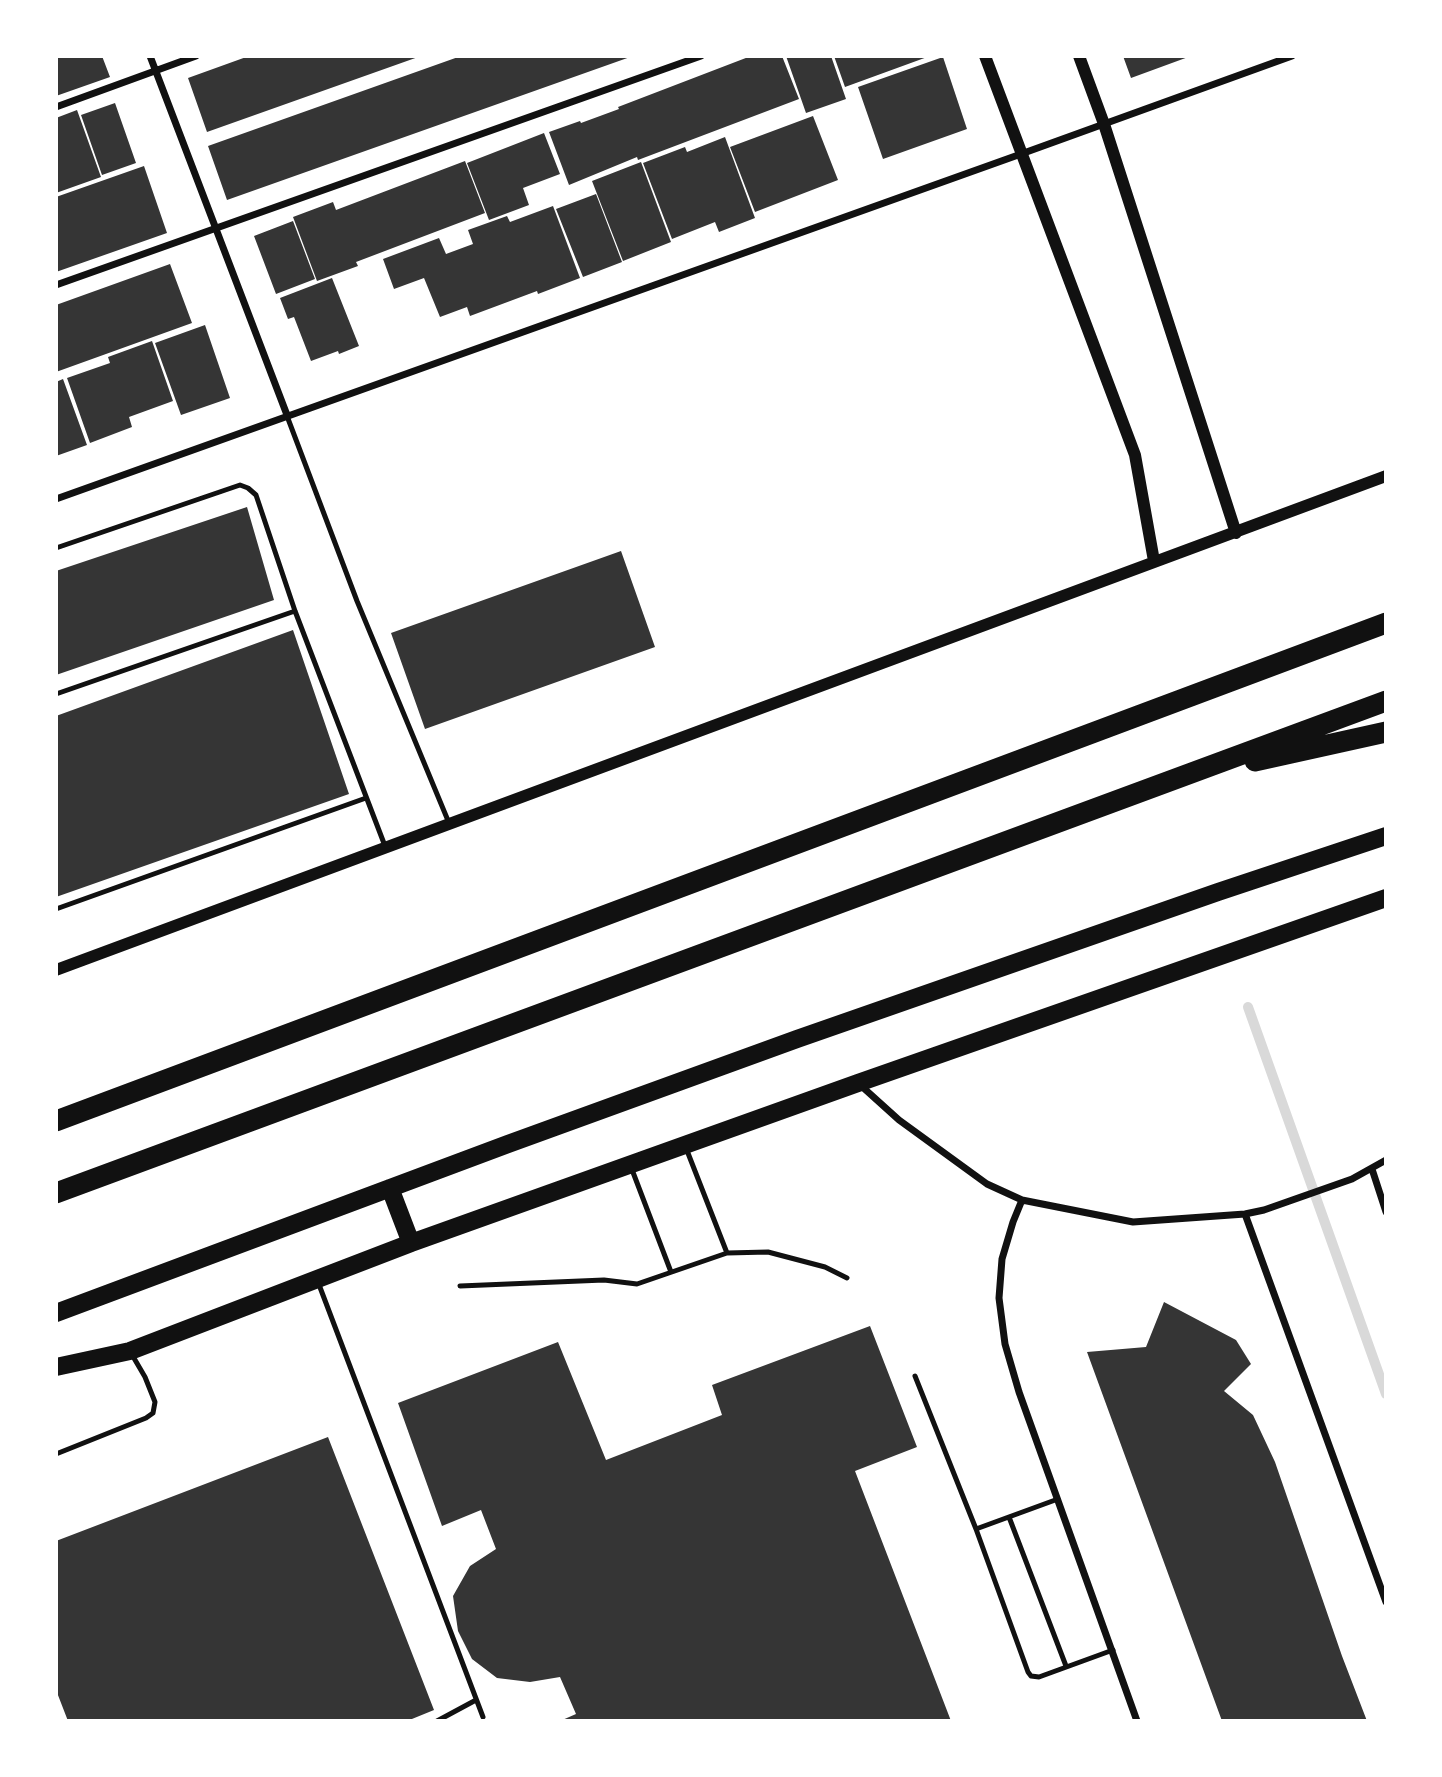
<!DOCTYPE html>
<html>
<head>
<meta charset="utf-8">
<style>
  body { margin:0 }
  #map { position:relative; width:1442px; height:1777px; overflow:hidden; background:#fff; font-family:Overpass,sans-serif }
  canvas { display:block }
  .frame { position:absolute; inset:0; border:58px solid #fff; pointer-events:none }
</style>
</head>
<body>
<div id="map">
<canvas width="1442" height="1777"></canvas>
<div class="frame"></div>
</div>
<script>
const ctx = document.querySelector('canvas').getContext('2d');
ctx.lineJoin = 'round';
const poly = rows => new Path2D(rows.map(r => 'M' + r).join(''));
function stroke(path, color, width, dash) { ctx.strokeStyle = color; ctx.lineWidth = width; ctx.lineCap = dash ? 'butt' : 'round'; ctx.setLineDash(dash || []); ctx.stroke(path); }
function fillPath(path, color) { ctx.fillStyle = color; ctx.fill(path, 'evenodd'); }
const stream = poly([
  [1248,1007,1386,1394]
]);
const building = poly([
  [56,56,102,56,110,77,56,96],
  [249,56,421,56,207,132,188,78],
  [461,56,633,56,227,200,208,146],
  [751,56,782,56,799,99,638,160,637,157,569,185,549,132,580,121,581,123,619,109,618,107],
  [786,56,831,56,846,99,806,113],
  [834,56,930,56,845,87],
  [1123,56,1191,56,1131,78],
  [943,57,967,129,883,159,858,87],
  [115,103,136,163,102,175,81,115],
  [77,110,101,177,56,193,56,118],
  [813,116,838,180,755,212,730,147],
  [544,133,560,174,523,188,529,205,489,220,467,163],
  [725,137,755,218,719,232,715,222,672,239,643,163,685,147,687,152],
  [465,161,485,213,356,262,358,266,317,281,293,217,333,202,336,210],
  [641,162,671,242,623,261,592,181],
  [144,166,167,233,56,272,56,197],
  [596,194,622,262,583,277,556,209],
  [553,206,580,278,538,294,537,291,470,316,467,307,440,317,424,278,394,289,383,259,439,238,446,254,473,244,468,230,507,216,510,222],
  [293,221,315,279,276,294,254,236],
  [170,264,192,323,56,372,56,305],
  [332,278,359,346,339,354,338,351,311,361,294,317,288,319,280,298],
  [205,325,230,398,181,415,155,343],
  [152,341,173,401,129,417,132,427,90,443,67,378,110,363,108,357],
  [63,379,87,445,56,456,56,382],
  [247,507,274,600,56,675,56,571],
  [621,551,655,647,425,729,391,633],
  [293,630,349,794,56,897,56,716],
  [1164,1302,1236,1340,1251,1364,1224,1391,1253,1415,1275,1462,1342,1656,1367,1721,1222,1721,1087,1352,1146,1347],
  [870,1326,917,1447,855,1471,951,1721,560,1721,576,1714,560,1677,530,1682,497,1678,472,1659,458,1631,453,1596,470,1566,496,1549,481,1510,442,1526,398,1403,558,1342,606,1460,722,1415,712,1385],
  [328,1437,434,1710,407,1721,68,1721,56,1690,56,1541]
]);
const service = poly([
  [287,416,357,601,449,823],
  [56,548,240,485,248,488,256,495,295,611,385,846],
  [56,694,295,611],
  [56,909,366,798],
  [686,1148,727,1253],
  [631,1167,671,1272],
  [318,1282,483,1717],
  [460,1286,604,1280,637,1284,727,1253,768,1252,825,1267,847,1278],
  [915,1376,976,1529,1028,1672,1031,1676,1039,1677,1113,1650],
  [56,1454,146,1418,153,1413,155,1402,145,1377,131,1353],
  [1009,1517,1066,1666],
  [976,1529,1058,1499],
  [437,1721,476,1700]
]);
const minor = poly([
  [150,56,287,415],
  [56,107,196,56],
  [56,285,701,56],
  [56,499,1021,154,1292,56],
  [858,1083,899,1120,987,1184,1022,1200,1133,1222,1245,1214,1264,1210,1352,1179,1386,1160],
  [1372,1169,1386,1212],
  [1022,1200,1013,1222,1002,1259,999,1298,1005,1344,1019,1392,1137,1721],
  [1245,1214,1386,1602]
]);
const tertiary = poly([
  [985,56,1135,455,1154,561],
  [1079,56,1104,124,1236,533],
  [56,970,1386,476]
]);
const primary = poly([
  [390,1188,411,1243],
  [56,1313,508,1144,797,1039,1218,892,1386,836],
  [56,1367,130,1351,411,1243,858,1083,1386,898]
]);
const motorway = poly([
  [1255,761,1386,732],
  [56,1121,1386,623],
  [56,1193,1386,701]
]);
stroke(stream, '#d9d9d9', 10);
fillPath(building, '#353535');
stroke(service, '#111', 5);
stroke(minor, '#111', 7);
stroke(tertiary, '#111', 12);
stroke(primary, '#111', 18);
stroke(motorway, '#111', 21);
</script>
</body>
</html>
